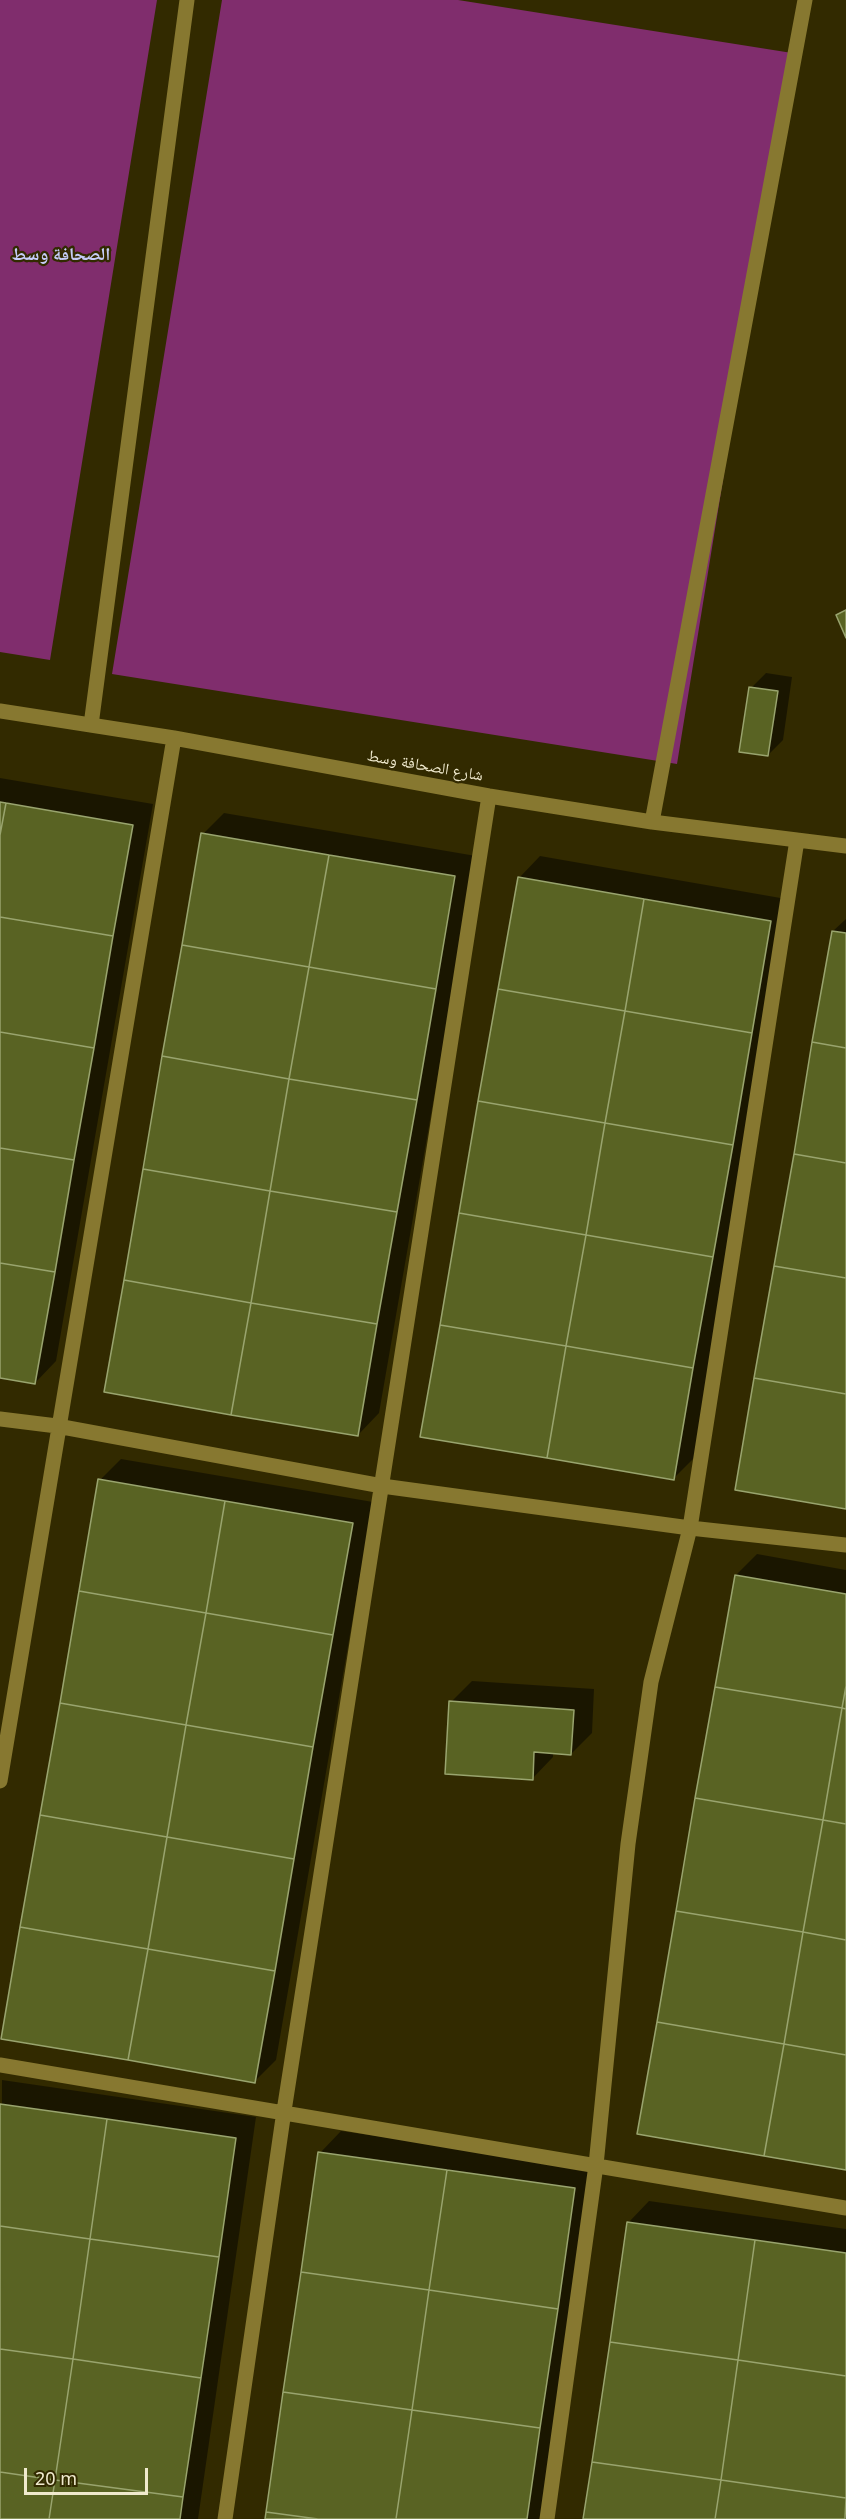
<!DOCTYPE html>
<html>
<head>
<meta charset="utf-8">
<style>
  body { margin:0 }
  #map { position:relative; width:846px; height:2519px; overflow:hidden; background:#322a00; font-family:"Noto Sans",sans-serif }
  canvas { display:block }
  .scale { position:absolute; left:24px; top:2468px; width:124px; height:27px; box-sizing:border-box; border:3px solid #f0eace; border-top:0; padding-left:8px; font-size:18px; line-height:21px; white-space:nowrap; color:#f0eace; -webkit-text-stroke:4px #322a00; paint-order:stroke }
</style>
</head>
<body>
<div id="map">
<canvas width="846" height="2519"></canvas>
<div class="scale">20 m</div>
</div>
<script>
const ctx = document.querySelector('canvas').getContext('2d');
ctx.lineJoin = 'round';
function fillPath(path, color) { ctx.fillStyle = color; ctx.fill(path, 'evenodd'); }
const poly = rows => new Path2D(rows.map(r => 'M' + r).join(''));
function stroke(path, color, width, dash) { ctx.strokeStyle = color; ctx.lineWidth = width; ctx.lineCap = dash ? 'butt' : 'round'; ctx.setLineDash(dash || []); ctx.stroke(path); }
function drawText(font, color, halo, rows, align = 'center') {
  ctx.font = font + ' "Noto Sans","Noto Naskh Arabic",sans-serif'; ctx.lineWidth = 4.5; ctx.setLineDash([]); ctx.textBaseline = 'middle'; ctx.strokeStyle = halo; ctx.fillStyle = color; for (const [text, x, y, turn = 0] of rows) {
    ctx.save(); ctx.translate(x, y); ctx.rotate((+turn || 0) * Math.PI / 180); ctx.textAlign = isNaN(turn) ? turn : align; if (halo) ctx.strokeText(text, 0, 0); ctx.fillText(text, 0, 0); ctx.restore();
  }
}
const green = poly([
  [0,0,157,0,50,660,0,652],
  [222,0,458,0,792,53,677,764,112,674]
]);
const shadow = poly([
  [766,673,792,677,783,740,768,755,751,688],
  [0,778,153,804,56,1361,35,1383,0,1377],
  [224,813,476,856,379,1413,358,1435,203,834],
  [540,856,792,900,694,1458,673,1479,519,878],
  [846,919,846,1507,833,931],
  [121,1459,373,1502,276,2060,255,2081,100,1480],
  [757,1554,846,1570,846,2168,736,1575],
  [472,1681,594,1689,592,1733,571,1754,553,1752,553,1757,532,1779,451,1702],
  [2,2080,256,2117,198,2519,0,2519],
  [341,2131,595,2167,544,2519,266,2519,320,2153],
  [649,2201,846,2229,846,2519,585,2519,628,2223]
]);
const building = poly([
  [846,610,846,638,836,615,846,610],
  [749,687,778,691,768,756,739,752,749,687],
  [0,802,6,803,0,835,0,802],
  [6,803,133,825,113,936,0,917,0,835,6,803],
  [201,833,329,855,309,967,182,945,201,833],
  [329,855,455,876,436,989,309,967,329,855],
  [518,877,644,899,625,1011,498,989,518,877],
  [644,899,771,921,752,1033,625,1011,644,899],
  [0,917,113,936,94,1048,0,1032,0,917],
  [832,931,846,933,846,1048,812,1042,832,931],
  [182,945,309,967,289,1079,162,1056,182,945],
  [309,967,436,989,417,1100,289,1079,309,967],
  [498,989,625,1011,605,1123,478,1101,498,989],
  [625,1011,752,1033,733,1145,605,1123,625,1011],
  [0,1032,94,1048,74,1160,0,1148,0,1032],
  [812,1042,846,1048,846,1163,794,1154,812,1042],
  [162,1056,289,1079,270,1191,143,1169,162,1056],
  [289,1079,417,1100,397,1212,270,1191,289,1079],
  [478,1101,605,1123,586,1235,459,1213,478,1101],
  [605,1123,733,1145,713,1257,586,1235,605,1123],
  [0,1148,74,1160,55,1272,0,1263,0,1148],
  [794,1154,846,1163,846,1278,774,1266,794,1154],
  [143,1169,270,1191,251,1303,124,1280,143,1169],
  [270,1191,397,1212,377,1324,251,1303,270,1191],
  [459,1213,586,1235,566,1346,440,1325,459,1213],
  [586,1235,713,1257,693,1368,566,1346,586,1235],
  [0,1263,55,1272,35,1384,0,1378,0,1263],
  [774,1266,846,1278,846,1394,754,1378,774,1266],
  [124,1280,251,1303,231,1415,104,1392,124,1280],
  [251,1303,377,1324,358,1436,231,1415,251,1303],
  [440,1325,566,1346,547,1458,420,1437,440,1325],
  [566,1346,693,1368,674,1480,547,1458,566,1346],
  [754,1378,846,1394,846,1509,735,1490,754,1378],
  [98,1479,225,1501,206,1613,79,1591,98,1479],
  [225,1501,353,1523,333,1635,206,1613,225,1501],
  [735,1575,846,1594,846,1686,842,1708,715,1687,735,1575],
  [79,1591,206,1613,186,1725,60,1703,79,1591],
  [206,1613,333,1635,313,1747,186,1725,206,1613],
  [846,1686,846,1709,842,1708,846,1686],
  [715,1687,842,1708,823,1820,695,1798,715,1687],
  [449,1701,574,1710,571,1755,534,1752,533,1780,445,1774,449,1701],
  [60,1703,186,1725,167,1837,40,1815,60,1703],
  [842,1708,846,1709,846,1824,823,1820,842,1708],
  [186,1725,313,1747,294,1859,167,1837,186,1725],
  [695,1798,823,1820,803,1932,676,1911,695,1798],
  [40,1815,167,1837,148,1949,20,1927,40,1815],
  [823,1820,846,1824,846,1940,803,1932,823,1820],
  [167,1837,294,1859,275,1971,148,1949,167,1837],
  [676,1911,803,1932,784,2044,657,2022,676,1911],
  [20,1927,148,1949,128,2060,1,2039,20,1927],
  [803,1932,846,1940,846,2055,784,2044,803,1932],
  [148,1949,275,1971,255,2083,128,2060,148,1949],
  [657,2022,784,2044,764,2156,637,2134,657,2022],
  [784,2044,846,2055,846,2170,764,2156,784,2044],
  [0,2104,107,2119,90,2239,0,2226,0,2104],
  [107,2119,236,2138,219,2257,90,2239,107,2119],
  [318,2152,447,2170,429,2290,301,2272,318,2152],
  [447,2170,575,2188,558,2309,429,2290,447,2170],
  [627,2222,755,2240,738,2360,610,2342,627,2222],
  [0,2226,90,2239,73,2359,0,2349,0,2226],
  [90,2239,219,2257,201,2378,73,2359,90,2239],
  [755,2240,846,2253,846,2376,738,2360,755,2240],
  [301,2272,429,2290,412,2410,283,2392,301,2272],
  [429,2290,558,2309,540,2428,412,2410,429,2290],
  [610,2342,738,2360,721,2480,592,2462,610,2342],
  [0,2349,73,2359,55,2480,0,2472,0,2349],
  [73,2359,201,2378,183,2497,55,2480,73,2359],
  [738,2360,846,2376,846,2498,721,2480,738,2360],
  [283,2392,412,2410,396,2519,318,2519,266,2512,283,2392],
  [412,2410,540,2428,527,2519,396,2519,412,2410],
  [592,2462,721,2480,715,2519,583,2519,592,2462],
  [0,2472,55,2480,49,2519,0,2519,0,2472],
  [55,2480,183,2497,180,2519,49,2519,55,2480],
  [721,2480,846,2498,845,2519,715,2519,721,2480],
  [266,2512,318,2519,265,2519,266,2512]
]);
const minor = poly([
  [0,711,174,738,489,796,652,822,846,846],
  [91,725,187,0],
  [652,822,805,0],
  [0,1419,57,1426,382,1486,690,1528,846,1545],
  [0,1781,174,738],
  [0,2065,846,2208],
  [225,2519,284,2111,489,796],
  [547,2519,596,2165,628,1844,651,1682,690,1528,797,840]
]);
const streetNames = [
  ["شارع الصحافة وسط",425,766,10]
];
const neighbourhoodNames = [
  ["الصحافة وسط",61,255]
];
fillPath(green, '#802d6d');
fillPath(shadow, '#0007');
fillPath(building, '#596323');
stroke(building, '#99a46e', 1.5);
stroke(minor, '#877830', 15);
drawText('16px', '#f0eace', '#322a00', streetNames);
drawText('bold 18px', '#c6cdf8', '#322a00', neighbourhoodNames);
</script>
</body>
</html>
